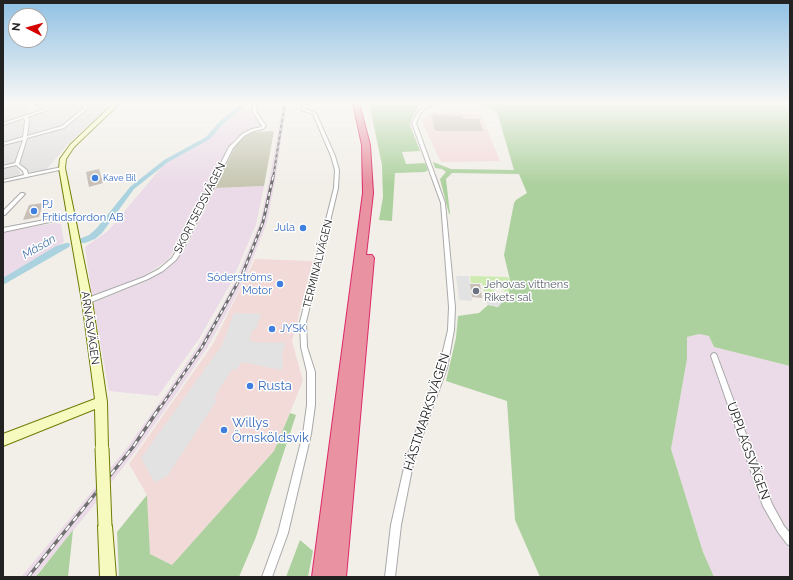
<!DOCTYPE html>
<html>
<head>
<meta charset="utf-8">
<style>
  body { margin:0 }
  #map { position:relative; width:793px; height:580px; overflow:hidden; background:#f2efe9; font-family:Raleway,sans-serif }
  canvas { display:block }
  .frame { position:absolute; inset:0; border:4px solid #222; pointer-events:none }
  .north { position:absolute; left:8px; top:8px; width:40px; height:40px; box-sizing:border-box; background:#fff; border:1px solid #a7a7a7; border-radius:50%; rotate:276deg; font-size:11px; font-weight:700; line-height:16px; text-align:center; color:#222 }
  .north::after { content:''; display:block; margin:auto; width:14px; height:18px; background:#d40000; clip-path:polygon(50% 0,100% 100%,50% 72%,0 100%) }
</style>
</head>
<body>
<div id="map">
<canvas width="793" height="580"></canvas>
<div class="frame"></div>
<div class="north">N</div>
</div>
<script>
const ctx = document.querySelector('canvas').getContext('2d');
ctx.lineJoin = 'round';
function fillPath(path, color) { ctx.fillStyle = color; ctx.fill(path, 'evenodd'); }
const poly = rows => new Path2D(rows.map(r => 'M' + r).join(''));
function stroke(path, color, width, dash) { ctx.strokeStyle = color; ctx.lineWidth = width; ctx.lineCap = dash ? 'butt' : 'round'; ctx.setLineDash(dash || []); ctx.stroke(path); }
function drawText(font, color, halo, rows, align = 'center') {
  ctx.font = font + ' Raleway,sans-serif'; ctx.lineWidth = 3; ctx.setLineDash([]); ctx.textBaseline = 'middle'; ctx.strokeStyle = halo; ctx.fillStyle = color; for (const [text, x, y, turn = 0] of rows) {
    ctx.save(); ctx.translate(x, y); ctx.rotate((+turn || 0) * Math.PI / 180); ctx.textAlign = isNaN(turn) ? turn : align; if (halo) ctx.strokeText(text, 0, 0); ctx.fillText(text, 0, 0); ctx.restore();
  }
}
const residential = poly([
  [34,103,113,103,68,144,46,170,31,173,21,164,20,161,27,140,30,116,39,112,32,104],
  [19,105,27,105,29,114,3,123,3,109],
  [19,120,24,120,22,138,14,163,15,166,21,173,19,175,3,179,3,125]
]);
const commercial = poly([
  [433,112,481,114,500,161,441,162,421,120],
  [255,259,313,261,292,341,303,381,274,451,172,565,150,554,147,495,129,464,213,344]
]);
const industrial = poly([
  [283,103,287,103,275,181,267,222,246,276,229,309,207,348,176,394,138,448,86,515,35,577,21,577,77,510,129,445,167,392,198,346,221,308,238,275,260,222,269,182],
  [239,110,248,110,261,125,243,133,233,140,228,147,175,249,168,260,142,277,92,296,85,247,108,231,165,163,215,134,223,124],
  [264,186,256,225,231,283,199,339,158,396,109,391,93,303,146,281,165,271,177,260,186,248,215,188],
  [55,223,61,224,64,242,3,279,3,232],
  [699,334,709,336,714,347,790,366,790,577,714,577,703,552,671,449,687,359,687,337]
]);
const construction = poly([
  [274,131,264,186,215,188,236,145,243,138,253,132]
]);
const grass = poly([
  [470,276,507,277,510,279,509,294,498,287,487,297,485,297,482,283,471,283]
]);
const forest = poly([
  [369,103,416,103,419,107,411,120,410,125,420,151,402,152,406,164,425,163,428,170,425,172,395,173,392,221,379,220,383,197,382,165],
  [476,103,790,103,790,366,714,347,709,336,699,334,687,337,687,359,671,449,703,552,714,577,540,577,515,520,507,401,446,381,456,338,458,316,479,313,488,305,498,307,509,293,510,280,504,255,514,203,516,200,527,193,519,174,452,173,446,179,450,214,449,214,440,179,446,172,442,169,435,168,433,162,451,169,514,170,497,112],
  [290,413,296,415,256,537,239,577,119,577,117,532,147,495,150,554,172,565,274,451],
  [73,530,68,577,35,577,39,573],
  [300,540,313,551,308,577,286,577]
]);
const parking = poly([
  [456,276,469,276,472,301,459,300],
  [494,292,506,298,498,307,488,305,485,301],
  [234,313,261,314,256,329,253,329,249,340,252,340,252,342,286,343,282,353,283,366,281,370,242,362,236,370,232,369,214,398,217,400,168,475,155,483,141,458,222,345]
]);
const river = poly([
  [241,103,245,103,244,107,224,123,210,139,168,162,134,189,102,233,95,239,85,243,79,243,78,241,79,239,89,235,96,229,130,187,164,160,206,137,220,121,240,105,241,103],
  [66,243,69,243,70,245,69,247,3,285,3,278,56,246,66,243]
]);
const building = poly([
  [432,115,462,116,463,119,479,119,483,131,437,131,434,129],
  [99,169,103,183,89,187,86,172],
  [43,203,39,217,23,220,29,205],
  [470,284,480,284,482,298,472,297]
]);
const street = poly([
  [26,103,31,103,3,109,3,107,26,103],
  [63,103,67,103,28,117,29,121,27,136,62,126,84,108,83,106,72,104,72,103,85,104,88,108,64,128,27,138,19,164,27,170,28,174,62,167,64,168,64,169,3,182,3,180,24,175,23,171,16,165,3,168,3,166,15,163,23,140,3,145,3,143,23,137,25,121,24,118,3,125,3,123,63,103],
  [253,103,257,103,256,111,266,126,263,129,254,131,244,136,233,148,184,248,176,260,163,271,148,279,89,303,85,303,84,301,85,299,144,277,159,269,172,258,178,248,229,147,242,134,252,129,261,127,262,126,252,111,253,103],
  [305,103,308,103,305,109,316,113,335,156,339,170,338,188,306,322,307,347,315,372,315,405,311,434,288,533,272,577,262,577,278,533,303,434,307,405,307,372,301,347,300,322,334,188,335,170,331,156,313,114,301,110,305,103],
  [434,103,438,103,426,108,421,113,416,123,445,203,455,307,454,330,447,368,414,459,401,525,395,577,385,577,391,525,406,459,439,368,448,330,449,307,441,203,412,123,418,112,424,106,434,103],
  [21,193,23,193,25,194,5,215,3,215,3,211,21,193],
  [71,215,73,215,73,217,3,232,3,228,71,215],
  [714,353,716,354,717,356,772,504,784,526,790,533,790,546,787,544,778,532,763,506,711,356,712,354,714,353]
]);
const secondary = poly([
  [114,103,120,103,74,147,66,159,65,168,92,301,107,402,108,448,106,452,102,454,98,452,96,448,95,409,3,446,3,434,95,399,82,301,59,168,60,159,70,145,114,103],
  [105,519,110,521,112,526,116,577,100,577,98,526,100,521,105,519]
]);
const highway = poly([
  [353,103,359,103,370,145,373,193,366,255,372,255,374,258,346,577,312,577,363,193,362,145,353,103]
]);
const railFar2 = poly([
  [273,178,285,103]
]);
const railFar1 = poly([
  [160,408,202,347,242,275,263,222,273,177]
]);
const rail = poly([
  [28,577,133,447,160,407]
]);
const secondaryBridge = poly([
  [102,448,105,526]
]);
const markers = [
  [95,178,4,"#3f7fe0"],
  [34,211,4,"#3f7fe0"],
  [303,228,4,"#3f7fe0"],
  [280,284,4,"#3f7fe0"],
  [476,291,4,"#6b7280"],
  [272,329,4,"#3f7fe0"],
  [250,386,4,"#3f7fe0"],
  [224,430,4,"#3f7fe0"]
];
const farShopnames = [
  ["Kave Bil",103,178]
];
const shopNames = [
  ["PJ",42,205],
  ["Fritidsfordon AB",42,218],
  ["Jula",295,228,"right"],
  ["Söderströms",272,278,"right"],
  ["Motor",272,291,"right"],
  ["JYSK",280,329]
];
const streetNames = [
  ["SKORTSEDSVÄGEN",200,208,-63],
  ["TERMINALVÄGEN",318,264,-76],
  ["ARNÄSVÄGEN",90,328,82]
];
const worshipNames = [
  ["Jehovas vittnens",484,285],
  ["Rikets sal",484,298]
];
const waterNames = [
  ["Måsån",39,247,-30]
];
const nearShopnames = [
  ["Rusta",258,386],
  ["Willys",232,423],
  ["Örnsköldsvik",232,438]
];
const nearStreetnames = [
  ["HÄSTMARKSVÄGEN",427,412,-72],
  ["UPPLAGSVÄGEN",748,451,70]
];
fillPath(residential, '#e0dfdf');
fillPath(commercial, '#f2dad9');
fillPath(industrial, '#ebdbe8');
fillPath(construction, '#c7c7b4');
fillPath(grass, '#cdebb0');
fillPath(forest, '#add19e');
fillPath(parking, '#e2e2e2');
fillPath(river, '#aad3df');
fillPath(building, '#c7bfb8');
stroke(street, '#a9a9a9', 2);
stroke(secondary, '#707d05', 2);
stroke(highway, '#dc2a67', 2);
fillPath(street, '#fff');
fillPath(secondary, '#f7fabf');
fillPath(highway, '#e892a2');
stroke(railFar2, '#707070', 2);
stroke(railFar1, '#707070', 3);
stroke(rail, '#707070', 3.5);
stroke(railFar2, '#fff', 1, [3]);
stroke(railFar1, '#fff', 1.5, [4]);
stroke(rail, '#fff', 2, [6]);
stroke(secondaryBridge, '#707d05', 15, []);
stroke(secondaryBridge, '#f7fabf', 13);
const sky = ctx.createLinearGradient(0, 0, 0, 184);
sky.addColorStop(0, '#8fc0e4');
sky.addColorStop(0.56, '#f9f8f5');
sky.addColorStop(1, '#f9f8f500');
ctx.fillStyle = sky;
ctx.fillRect(0, 0, 793, 184);
for (const [x, y, r, color] of markers) { const dot = new Path2D(); dot.arc(x, y, r, 0, 2 * Math.PI); ctx.fillStyle = color; ctx.fill(dot); stroke(dot, '#fff', 1.5); }
drawText('9px', '#366cbe', '#fff', farShopnames, 'left');
drawText('11px', '#366cbe', '#fff', shopNames, 'left');
drawText('11px', '#222', '#fff', streetNames);
drawText('11px', '#5b616d', '#fff', worshipNames, 'left');
drawText('italic 12px', '#4a7aab', '#fff', waterNames);
drawText('13px', '#366cbe', '#fff', nearShopnames, 'left');
drawText('13px', '#222', '#fff', nearStreetnames);
</script>
</body>
</html>
